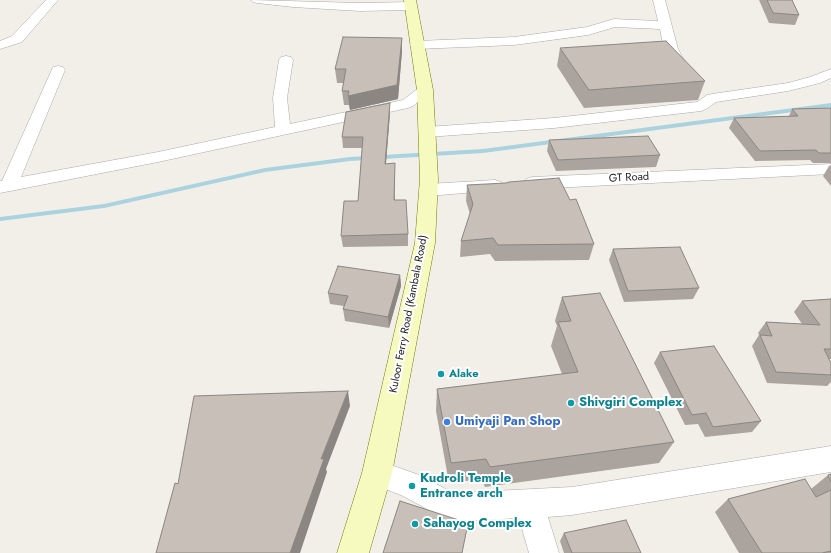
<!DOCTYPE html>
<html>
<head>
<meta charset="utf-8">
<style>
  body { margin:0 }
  canvas { display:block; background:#f2efe9 }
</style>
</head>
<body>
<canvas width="831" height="553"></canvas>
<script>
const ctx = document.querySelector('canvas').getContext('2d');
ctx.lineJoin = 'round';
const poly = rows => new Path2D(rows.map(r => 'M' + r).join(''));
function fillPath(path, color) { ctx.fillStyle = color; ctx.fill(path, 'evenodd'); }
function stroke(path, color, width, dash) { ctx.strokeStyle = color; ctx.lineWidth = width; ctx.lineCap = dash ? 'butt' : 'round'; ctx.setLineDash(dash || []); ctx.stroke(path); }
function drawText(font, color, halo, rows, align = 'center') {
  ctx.font = font + ' Jost,sans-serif'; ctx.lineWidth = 4; ctx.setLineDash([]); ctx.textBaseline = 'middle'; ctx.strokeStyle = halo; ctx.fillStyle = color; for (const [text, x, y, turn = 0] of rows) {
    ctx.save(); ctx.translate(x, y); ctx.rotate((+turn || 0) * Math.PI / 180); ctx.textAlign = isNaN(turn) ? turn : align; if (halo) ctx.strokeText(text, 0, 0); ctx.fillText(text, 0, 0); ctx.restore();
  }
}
const stream = poly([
  [831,103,831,107,483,153,350,161,265,172,104,208,0,221,0,217,104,204,265,168,350,157,483,149,831,103]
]);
const minor = poly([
  [46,0,58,0,22,42,0,49,0,41,12,36,46,0],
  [251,0,360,3,410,2,414,4,416,6,414,8,410,10,360,11,293,7,257,3,253,2,251,0],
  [653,0,665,0,678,49,690,71,688,74,683,75,678,74,676,71,664,49,660,29,615,27,588,35,514,45,417,49,412,48,410,45,412,42,417,41,514,37,587,27,614,19,658,21,653,0],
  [286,56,291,57,293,60,287,98,290,124,403,100,420,87,425,86,430,87,432,90,413,106,408,108,158,162,0,193,0,181,2,181,53,67,58,66,63,67,65,70,21,177,158,152,275,127,273,98,279,60,281,57,286,56],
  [831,69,831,78,820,83,788,91,716,102,706,109,701,111,554,128,427,137,421,135,419,132,421,129,427,127,554,118,697,102,707,95,712,94,788,83,810,77,831,69],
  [831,164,831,174,532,189,526,187,523,183,526,179,532,177,831,164],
  [495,180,501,182,504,186,501,190,428,196,422,194,419,190,422,186,428,184,495,180],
  [831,446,831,472,572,515,548,517,559,553,529,553,519,518,451,522,403,496,367,482,363,473,367,464,377,460,422,476,453,493,572,487,831,446]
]);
const secondary = poly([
  [404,0,416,0,433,90,438,179,435,243,392,473,369,553,337,553,362,473,415,243,420,179,417,90,404,0]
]);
const wall = poly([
  [759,0,792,0,799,15,795,25,769,23],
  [402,38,402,51,398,99,350,110,349,105,344,105,342,91,344,83,337,83,335,69],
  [560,48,705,81,698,100,584,108,557,66],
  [831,108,831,163,813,163,810,160,755,161,729,128,734,118,789,116,792,109],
  [390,113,386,164,395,175,395,200,408,234,408,246,343,247,341,236,358,201,362,148,343,148,342,137],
  [549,140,660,155,656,167,556,171,547,151],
  [831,165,831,186,823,176,829,166],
  [467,185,570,200,594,244,589,260,495,261,490,254,460,257,461,241,470,214,466,201],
  [613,249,699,288,693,299,624,302,609,260],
  [400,275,401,286,389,328,345,321,343,309,344,306,330,304,328,293],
  [562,297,674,442,659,463,485,487,482,479,449,483,436,411,437,389,562,374,551,346,557,326,555,321],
  [831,299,831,359,829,359,831,363,831,382,827,386,767,383,752,346,759,335,758,333,766,322,802,324,794,312,802,301],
  [660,352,761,421,752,432,705,437,698,424,685,425,654,363],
  [831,474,831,553,739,553,715,512,728,499,811,489,828,475],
  [564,533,641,553,564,553,560,541]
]);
const shadedWall = poly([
  [402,38,402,51,398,99,350,110,348,96],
  [390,103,390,113,385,175,385,164],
  [400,275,401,286,389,328,388,317],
  [348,391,350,406,326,469,327,472,300,553,290,553,321,459]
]);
const building = poly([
  [767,0,792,0,799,15,773,13,767,0],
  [343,37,402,38,397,85,348,96,349,91,342,91,346,69,335,69,343,37],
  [666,41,705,81,589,90,560,48,666,41],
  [390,103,385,164,395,163,394,200,406,200,408,234,341,236,344,201,358,201,363,137,342,137,346,112,390,103],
  [831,108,831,153,819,153,816,150,760,151,734,118,798,116,792,109,831,108],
  [648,136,660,155,558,160,549,140,648,136],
  [559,178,570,200,576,199,594,244,498,245,493,238,461,241,473,204,467,185,506,183,509,182,559,178],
  [680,247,699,288,628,291,613,249,680,247],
  [338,266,400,275,388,317,343,309,348,296,328,293,338,266],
  [600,293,674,442,490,467,486,459,451,463,437,389,578,372,558,322,571,321,562,297,600,293],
  [831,299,831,349,824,349,831,363,831,375,776,372,760,335,772,336,766,322,820,325,802,301,831,299],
  [714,346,761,421,713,427,706,413,692,415,660,352,714,346],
  [348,391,321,459,324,459,290,553,156,553,175,483,178,484,194,396,348,391],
  [831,474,831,482,828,475,831,474],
  [805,479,816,497,831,490,831,551,822,553,762,553,728,499,805,479],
  [400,501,468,523,462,553,383,553,400,501],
  [626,520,641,553,572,553,564,533,626,520]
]);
const markers = [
  [441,374,4,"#0f9aa8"],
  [571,403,4,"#0f9aa8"],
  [447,422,4,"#3f7fe0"],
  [412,486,4,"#0f9aa8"],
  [415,524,4,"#0f9aa8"]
];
const streetNames = [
  ["GT Road",629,178,-3],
  ["Kuloor Ferry Road (Kambala Road)",409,314,-79]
];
const cultureNames = [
  ["Alake",449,374]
];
const nearCulturenames = [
  ["Shivgiri Complex",579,403],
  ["Kudroli Temple",420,479],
  ["Entrance arch",420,494],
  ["Sahayog Complex",423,524]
];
const nearShopnames = [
  ["Umiyaji Pan Shop",455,422]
];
fillPath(stream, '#aad3df');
stroke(minor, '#a9a9a9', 1);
stroke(secondary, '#707d05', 1);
fillPath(minor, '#fff');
fillPath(secondary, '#f7fabf');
fillPath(wall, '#aba49e');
fillPath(shadedWall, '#8b8681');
fillPath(building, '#c7bfb8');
stroke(building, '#8b8681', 1);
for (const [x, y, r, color] of markers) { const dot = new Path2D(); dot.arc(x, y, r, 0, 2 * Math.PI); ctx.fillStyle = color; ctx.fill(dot); stroke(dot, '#fff', 1.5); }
drawText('11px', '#222', '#fff', streetNames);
drawText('bold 11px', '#0d838f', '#fff', cultureNames, 'left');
drawText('bold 13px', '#0d838f', '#fff', nearCulturenames, 'left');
drawText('bold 13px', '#366cbe', '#fff', nearShopnames, 'left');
</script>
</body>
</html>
